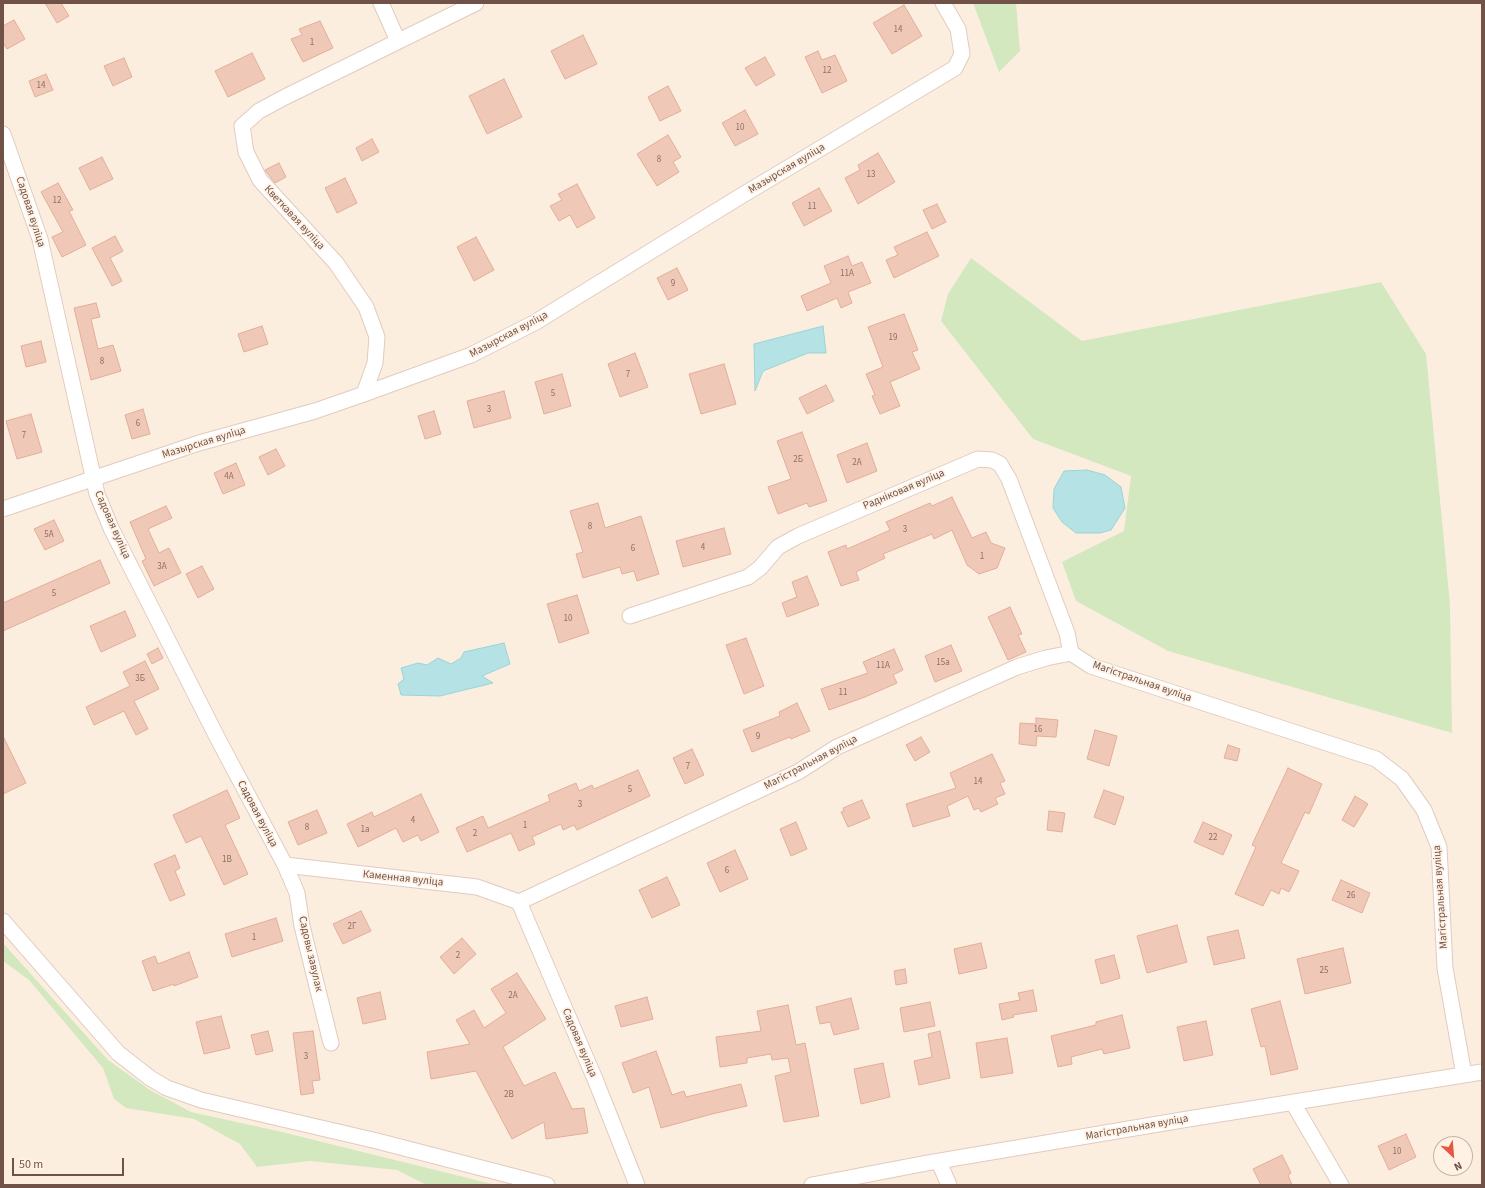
<!DOCTYPE html>
<html>
<head>
<meta charset="utf-8">
<style>
  body { margin:0 }
  #map { position:relative; width:1485px; height:1188px; overflow:hidden; background:#fceedf; font-family:"Source Sans 3",sans-serif }
  canvas { display:block }
  .frame { position:absolute; inset:0; border:4px solid #715248; pointer-events:none }
  .north { position:absolute; left:1433px; top:1136px; width:40px; height:40px; box-sizing:border-box; background:#fff2e5; border:1px solid #c6b2a6; border-radius:50%; rotate:154deg; font-size:11px; font-weight:700; line-height:16px; text-align:center; color:#715248 }
  .north::after { content:''; display:block; margin:auto; width:14px; height:18px; background:#e45845; clip-path:polygon(50% 0,100% 100%,50% 72%,0 100%) }
  .scale { position:absolute; left:12px; top:1158px; width:112px; height:18px; box-sizing:border-box; border:2px solid #715248; border-top:0; padding-left:5px; font-size:12px; line-height:14px; white-space:nowrap; color:#715248; -webkit-text-stroke:3px #fff2e5; paint-order:stroke }
</style>
</head>
<body>
<div id="map">
<canvas width="1485" height="1188"></canvas>
<div class="frame"></div>
<div class="north">N</div>
<div class="scale">50 m</div>
</div>
<script>
const ctx = document.querySelector('canvas').getContext('2d');
ctx.lineJoin = 'round';
function fillPath(path, color) { ctx.fillStyle = color; ctx.fill(path, 'evenodd'); }
const poly = rows => new Path2D(rows.map(r => 'M' + r).join(''));
function stroke(path, color, width, dash) { ctx.strokeStyle = color; ctx.lineWidth = width; ctx.lineCap = dash ? 'butt' : 'round'; ctx.setLineDash(dash || []); ctx.stroke(path); }
function drawText(font, color, halo, rows, align = 'center') {
  ctx.font = font + ' "Source Sans 3",sans-serif'; ctx.lineWidth = 3.5; ctx.setLineDash([]); ctx.textBaseline = 'middle'; ctx.strokeStyle = halo; ctx.fillStyle = color; for (const [text, x, y, turn = 0] of rows) {
    ctx.save(); ctx.translate(x, y); ctx.rotate((+turn || 0) * Math.PI / 180); ctx.textAlign = isNaN(turn) ? turn : align; if (halo) ctx.strokeText(text, 0, 0); ctx.fillText(text, 0, 0); ctx.restore();
  }
}
const green = poly([
  [973,3,1016,3,1020,51,999,72],
  [971,258,1082,341,1381,282,1426,354,1450,604,1452,733,1168,651,1076,601,1062,562,1124,531,1131,476,1033,439,941,321,948,294],
  [3,943,108,1060,150,1090,191,1112,282,1132,496,1185,427,1185,397,1170,310,1161,257,1167,240,1144,194,1119,126,1108,114,1099,103,1068,29,980,3,961]
]);
const water = poly([
  [823,326,826,353,808,353,763,371,755,391,754,344,823,326],
  [1087,470,1105,475,1121,487,1125,508,1111,530,1100,533,1076,533,1062,522,1053,508,1054,489,1064,471,1087,470],
  [504,643,510,664,482,676,493,683,440,696,401,695,398,684,404,679,401,668,418,663,427,665,438,658,451,664,461,658,464,652,504,643]
]);
const building = poly([
  [45,3,61,3,69,16,57,23,45,3],
  [904,5,922,36,892,54,873,23,904,5],
  [14,20,25,39,7,49,3,43,3,26,14,20],
  [320,21,333,48,303,62,291,39,302,35,299,29,320,21],
  [583,35,597,64,565,79,551,51,583,35],
  [818,51,822,60,835,55,847,81,822,93,805,57,818,51],
  [252,53,265,79,228,97,215,71,252,53],
  [765,57,775,75,756,86,745,68,765,57],
  [124,58,132,77,113,86,104,66,124,58],
  [46,74,53,90,35,97,29,81,46,74],
  [504,79,522,117,487,134,469,96,504,79],
  [668,86,681,111,660,121,648,97,668,86],
  [745,110,758,134,735,146,722,123,745,110],
  [668,135,681,157,673,162,679,172,657,186,637,154,668,135],
  [372,139,379,152,362,161,356,148,372,139],
  [878,153,895,182,858,204,845,178,860,170,858,165,878,153],
  [102,157,113,179,90,190,79,168,102,157],
  [279,163,286,177,275,183,265,170,279,163],
  [345,178,357,203,337,213,325,188,345,178],
  [58,183,73,210,69,211,86,245,62,257,52,237,63,232,41,192,58,183],
  [577,184,595,218,577,228,570,215,559,221,550,206,562,200,558,194,577,184],
  [819,188,832,211,804,226,792,203,819,188],
  [937,204,946,222,932,229,923,210,937,204],
  [927,232,939,256,894,278,886,260,898,255,894,247,927,232],
  [115,236,123,251,110,258,122,281,112,286,92,248,115,236],
  [476,237,494,270,474,281,457,247,476,237],
  [848,256,852,266,862,262,871,283,848,292,852,303,841,308,837,298,807,311,801,296,831,283,824,266,848,256],
  [677,268,688,290,668,300,657,278,677,268],
  [96,303,100,317,91,319,98,349,113,345,121,371,91,380,74,308,96,303],
  [904,314,918,350,912,352,920,369,890,382,900,406,880,414,872,396,875,395,866,374,883,367,868,327,904,314],
  [262,326,268,344,244,352,238,334,262,326],
  [41,341,46,362,26,367,21,346,41,341],
  [635,353,648,387,620,397,608,364,635,353],
  [724,364,736,404,701,414,689,374,724,364],
  [562,374,571,406,544,414,535,382,562,374],
  [826,385,834,401,807,414,799,398,826,385],
  [504,391,511,418,474,428,467,401,504,391],
  [143,409,150,434,132,439,125,415,143,409],
  [434,411,441,434,425,439,418,416,434,411],
  [31,414,42,452,17,459,6,421,31,414],
  [802,432,827,501,809,507,807,503,778,514,768,487,791,479,777,441,802,432],
  [867,443,877,471,847,483,837,455,867,443],
  [276,449,285,466,268,475,259,457,276,449],
  [236,463,245,485,223,494,214,473,236,463],
  [952,497,972,538,986,532,991,543,1005,548,997,568,979,574,967,565,952,530,934,539,932,534,883,554,885,558,856,572,859,580,841,586,828,552,846,545,847,549,890,530,886,522,930,503,932,506,952,497],
  [598,503,605,528,641,516,659,574,637,581,634,571,622,574,620,567,583,578,576,554,583,552,570,511,598,503],
  [166,506,172,518,148,529,159,553,169,548,181,573,154,586,142,561,146,559,130,522,166,506],
  [54,520,64,541,45,550,34,529,54,520],
  [724,528,731,554,683,567,676,541,724,528],
  [100,560,110,583,3,631,3,603,100,560],
  [202,566,214,589,198,598,186,574,202,566],
  [807,576,819,605,787,617,782,603,797,597,792,582,807,576],
  [577,595,589,633,559,643,547,604,577,595],
  [1010,607,1022,634,1018,635,1026,652,1008,660,988,617,1010,607],
  [125,611,136,636,101,652,90,626,125,611],
  [746,638,764,686,744,694,726,645,746,638],
  [951,645,962,671,935,682,925,656,951,645],
  [158,648,163,658,152,664,147,654,158,648],
  [894,649,903,670,893,675,897,683,865,697,829,710,821,689,868,673,863,662,894,649],
  [145,661,159,689,134,701,148,729,136,735,124,711,94,725,86,707,130,686,123,672,145,661],
  [797,703,810,731,791,739,790,737,752,752,743,730,780,716,779,712,797,703],
  [1036,718,1058,720,1056,737,1037,736,1036,746,1019,744,1020,723,1036,724,1036,718],
  [1095,730,1117,736,1109,766,1087,759,1095,730],
  [3,736,26,783,3,794,3,736],
  [921,737,930,752,915,761,906,745,921,737],
  [1228,745,1240,749,1237,761,1224,758,1228,745],
  [692,749,704,775,685,784,673,758,692,749],
  [992,754,1005,781,1000,783,1005,794,995,798,998,804,981,812,979,808,974,810,968,796,947,806,950,816,913,827,906,804,956,788,950,773,992,754],
  [1288,768,1322,784,1309,814,1305,812,1281,863,1299,871,1289,892,1281,888,1279,894,1271,890,1263,906,1235,894,1256,847,1252,845,1288,768],
  [638,770,650,796,577,830,574,825,563,830,561,824,532,837,535,844,519,851,511,833,467,852,456,828,483,816,488,828,550,801,548,795,576,783,579,791,592,785,594,789,638,770],
  [227,790,240,818,225,825,248,874,224,885,201,836,186,843,173,815,227,790],
  [1104,790,1124,797,1115,825,1094,817,1104,790],
  [421,794,439,832,421,841,418,835,403,842,396,828,358,847,347,824,372,812,374,817,421,794],
  [1355,796,1368,804,1354,827,1342,820,1355,796],
  [862,800,870,818,848,827,841,812,844,811,843,808,862,800],
  [317,810,327,833,298,845,288,822,317,810],
  [1049,811,1065,813,1062,832,1047,830,1049,811],
  [796,822,807,849,791,856,780,829,796,822],
  [1203,822,1232,835,1223,855,1194,842,1203,822],
  [735,850,748,879,720,892,707,863,735,850],
  [175,855,180,868,175,871,185,895,170,901,154,864,175,855],
  [667,877,680,905,652,918,639,890,667,877],
  [1341,880,1370,893,1362,913,1332,900,1341,880],
  [361,911,371,931,343,944,333,924,361,911],
  [276,918,283,941,232,957,225,934,276,918],
  [1177,925,1187,962,1147,973,1137,936,1177,925],
  [1238,930,1245,958,1214,965,1207,937,1238,930],
  [462,938,476,954,454,974,440,957,462,938],
  [981,943,987,968,959,974,954,949,981,943],
  [1343,948,1351,983,1305,994,1297,959,1343,948],
  [189,952,198,977,174,986,174,984,153,991,142,961,155,956,158,964,189,952],
  [1114,955,1120,978,1101,984,1095,960,1114,955],
  [905,969,907,983,896,985,894,971,905,969],
  [517,973,546,1019,503,1047,524,1086,555,1072,572,1109,584,1108,588,1133,546,1139,544,1122,512,1139,476,1071,431,1079,427,1052,470,1044,456,1020,474,1010,484,1028,506,1013,491,989,517,973],
  [1033,990,1037,1011,1013,1015,1014,1017,1002,1020,999,1004,1020,1000,1018,993,1033,990],
  [380,992,386,1019,363,1024,357,998,380,992],
  [647,997,653,1019,621,1027,615,1006,647,997],
  [851,998,859,1029,834,1035,830,1022,820,1024,816,1007,851,998],
  [1280,1001,1298,1069,1271,1075,1265,1046,1261,1047,1251,1009,1280,1001],
  [930,1002,935,1026,904,1032,900,1008,930,1002],
  [788,1005,796,1045,805,1043,819,1116,784,1122,775,1076,791,1072,788,1058,772,1060,771,1054,747,1058,747,1063,720,1067,716,1037,761,1031,757,1011,788,1005],
  [1122,1015,1130,1048,1104,1054,1102,1049,1071,1057,1072,1064,1058,1067,1051,1036,1096,1025,1096,1022,1122,1015],
  [221,1016,230,1048,204,1054,196,1022,221,1016],
  [1206,1021,1213,1055,1184,1061,1177,1027,1206,1021],
  [268,1031,273,1051,256,1055,251,1035,268,1031],
  [313,1031,320,1080,312,1081,314,1093,301,1095,293,1033,313,1031],
  [940,1031,950,1078,919,1085,914,1061,932,1057,928,1034,940,1031],
  [1007,1038,1013,1073,981,1078,976,1043,1007,1038],
  [656,1051,672,1095,684,1091,686,1097,741,1084,747,1106,712,1114,661,1128,649,1087,633,1093,622,1063,656,1051],
  [883,1063,890,1097,861,1104,854,1069,883,1063],
  [1406,1134,1416,1157,1389,1170,1378,1146,1406,1134],
  [1282,1155,1291,1173,1288,1175,1292,1185,1261,1185,1253,1169,1282,1155]
]);
const minor = poly([
  [381,3,398,41],
  [3,134,40,239,97,494,111,528,218,739,285,865,297,893,302,926,331,1043],
  [364,394,375,363,377,337,366,307,336,263,260,180,246,152,242,126,259,111,285,97,476,3],
  [3,509,199,443,315,411,364,394,471,355,534,323,741,196,955,68,962,54,958,29,943,3],
  [630,616,748,577,760,568,778,547,798,536,978,459,992,460,1000,464,1009,479,1067,633,1071,653],
  [285,865,477,887,519,902],
  [519,902,798,772,837,747,1017,667,1046,658,1071,653,1091,666,1376,759,1402,779,1424,810,1439,847,1445,968,1464,1075],
  [519,902,595,1079,637,1185],
  [3,921,118,1053,150,1078,167,1088,201,1100,377,1141,547,1185],
  [1293,1103,1341,1185],
  [939,1162,949,1185],
  [812,1185,927,1163,1182,1120,1482,1072]
]);
const numberNames = [
  ["14",898,30],
  ["1",312,43],
  ["12",827,71],
  ["14",41,86],
  ["10",740,128],
  ["8",659,160],
  ["13",871,175],
  ["12",57,201],
  ["11",812,207],
  ["11А",847,274],
  ["9",673,284],
  ["19",893,338],
  ["8",102,362],
  ["7",628,375],
  ["5",553,394],
  ["3",489,410],
  ["6",138,424],
  ["7",24,436],
  ["2Б",798,460],
  ["2А",857,463],
  ["4А",229,477],
  ["8",590,527],
  ["3",905,530],
  ["5A",49,535],
  ["4",703,548],
  ["6",633,549],
  ["1",982,557],
  ["3А",162,567],
  ["5",54,594],
  ["10",568,619],
  ["15а",943,663],
  ["11А",883,666],
  ["3Б",140,679],
  ["11",843,693],
  ["16",1038,730],
  ["9",758,737],
  ["7",688,767],
  ["14",978,782],
  ["5",630,790],
  ["3",580,805],
  ["4",413,821],
  ["1",525,826],
  ["8",307,828],
  ["1а",365,830],
  ["2",475,834],
  ["22",1213,838],
  ["1В",227,860],
  ["6",727,871],
  ["26",1351,896],
  ["2Г",352,927],
  ["1",254,938],
  ["2",458,956],
  ["25",1324,971],
  ["2А",513,996],
  ["3",306,1057],
  ["2В",509,1095],
  ["10",1397,1152]
];
const streetNames = [
  ["Мазырская вуліца",787,169,-31],
  ["Садовая вуліца",30,212,72],
  ["Кветкавая вуліца",294,218,47],
  ["Мазырская вуліца",509,335,-28],
  ["Мазырская вуліца",204,443,-17],
  ["Радніковая вуліца",904,490,-23],
  ["Садовая вуліца",112,525,66],
  ["Магістральная вуліца",1142,682,19],
  ["Магістральная вуліца",811,763,-28],
  ["Садовая вуліца",257,814,62],
  ["Каменная вуліца",403,879,6],
  ["Магістральная вуліца",1441,897,-94],
  ["Садовы завулак",310,954,77],
  ["Садовая вуліца",579,1043,67],
  ["Магістральная вуліца",1137,1128,-10]
];
fillPath(green, '#d4e8bf');
fillPath(water, '#b5e2e4');
stroke(water, '#9bd3d6', 1);
fillPath(building, '#f0c8b7');
stroke(building, '#e3ad98', 1);
stroke(minor, '#e1cbbf', 17);
stroke(minor, '#fff', 15);
drawText('9px', '#917064', null, numberNames);
drawText('11px', '#715248', '#fff2e5', streetNames);
</script>
</body>
</html>
